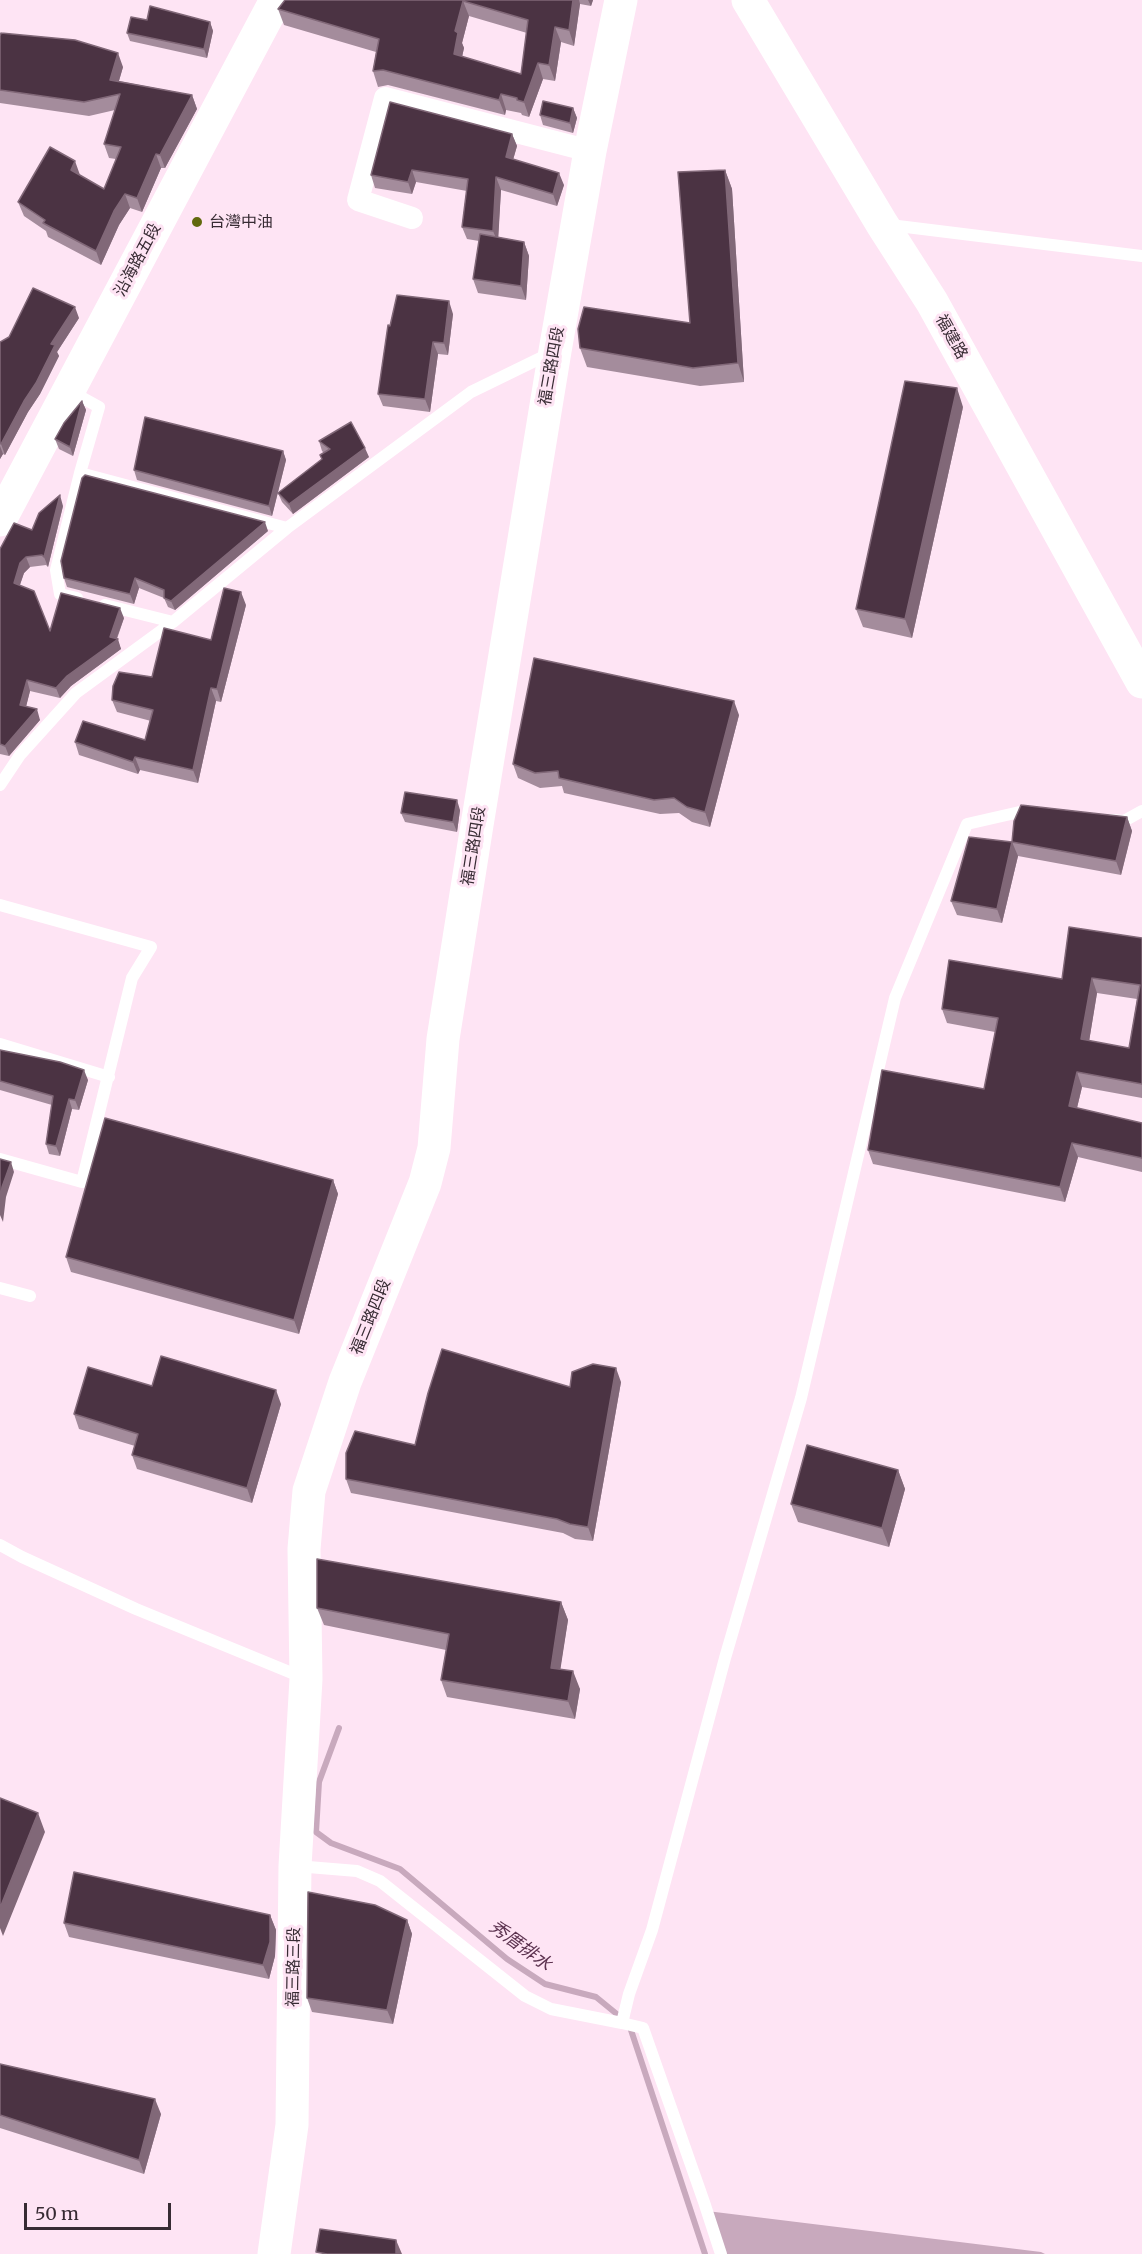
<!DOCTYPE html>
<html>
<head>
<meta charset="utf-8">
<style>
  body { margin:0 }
  #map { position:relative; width:1142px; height:2254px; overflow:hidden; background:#fee4f4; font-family:Merriweather,serif }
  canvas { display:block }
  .scale { position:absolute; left:24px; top:2203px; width:147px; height:27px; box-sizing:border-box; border:3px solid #372b33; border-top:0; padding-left:8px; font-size:18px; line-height:21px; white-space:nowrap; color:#372b33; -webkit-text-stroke:4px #fee4f4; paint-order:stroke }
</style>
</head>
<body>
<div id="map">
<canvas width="1142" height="2254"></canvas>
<div class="scale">50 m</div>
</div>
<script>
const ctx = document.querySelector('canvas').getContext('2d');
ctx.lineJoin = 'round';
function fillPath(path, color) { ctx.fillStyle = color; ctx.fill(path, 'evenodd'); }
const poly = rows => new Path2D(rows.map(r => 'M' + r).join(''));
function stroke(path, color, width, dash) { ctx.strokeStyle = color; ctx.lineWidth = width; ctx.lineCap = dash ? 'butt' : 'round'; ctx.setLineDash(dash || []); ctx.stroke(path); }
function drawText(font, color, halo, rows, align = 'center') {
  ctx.font = font + ' Merriweather,"Noto Sans TC",serif'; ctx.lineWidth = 6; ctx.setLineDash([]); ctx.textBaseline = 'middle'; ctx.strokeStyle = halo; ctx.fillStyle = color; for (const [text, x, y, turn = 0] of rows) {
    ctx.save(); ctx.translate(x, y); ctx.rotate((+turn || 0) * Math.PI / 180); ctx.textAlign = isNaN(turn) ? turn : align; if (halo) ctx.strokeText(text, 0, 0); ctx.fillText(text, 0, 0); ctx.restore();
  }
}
const water = poly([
  [707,2211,1041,2252,1045,2254,721,2254]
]);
const stream = poly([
  [339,1728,319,1782,316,1832,331,1843,400,1869,507,1959,545,1984,596,1997,629,2024,705,2254]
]);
const lane = poly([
  [890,225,1142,256],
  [70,391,99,407,80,473],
  [77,598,60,594,56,570,80,473,287,528],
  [105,605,173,622],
  [0,785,20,755,76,693,173,622,287,528,471,392,551,353],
  [1112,820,1124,821,1142,811],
  [0,905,151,947,132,978,82,1182,0,1159],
  [0,1044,109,1077],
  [0,1288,30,1296],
  [0,1545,22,1557,136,1609,304,1678],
  [296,1866,357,1871,380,1881,525,1996,551,2009,622,2023],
  [721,2254,704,2202,643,2028,622,2023,629,1994,652,1930,725,1658,801,1398,895,998,967,824,1024,811,1032,812]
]);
const street = poly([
  [412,218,358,200,385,98,590,151]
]);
const secondary = poly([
  [748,0,882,224,932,302,1142,682],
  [0,520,276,0],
  [274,2254,292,2125,295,1866,306,1679,304,1549,309,1491,345,1382,425,1183,434,1148,443,1039,477,825,555,351,590,151,621,0]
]);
const wall = poly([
  [285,0,593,0,591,6,580,4,574,46,561,42,555,81,543,79,529,117,522,115,521,113,506,110,505,115,388,85,378,87,373,71,376,52,284,25,278,9],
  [469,16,527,33,521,74,462,57,464,48,462,43],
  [147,20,210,22,213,31,207,58,130,41,127,33],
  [0,36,123,67,119,81,192,95,197,109,165,168,161,168,142,212,130,208,119,225,101,265,48,237,46,231,24,216,18,202,80,175,104,189,116,159,109,158,104,144,115,110,89,116,0,103],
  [573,108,577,118,573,133,543,125,540,115],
  [512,134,517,146,513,160,564,185,557,206,501,190,498,237,524,242,529,256,526,300,478,293,473,279,479,241,467,239,462,227,467,191,416,182,412,194,375,188,371,175],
  [725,170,732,189,744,382,700,386,587,367,580,348,690,323],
  [453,314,448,355,438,354,430,412,383,406,378,394,390,326],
  [79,318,57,352,59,356,40,394,28,412,5,455,3,454,0,459,0,342],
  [82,401,86,410,73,456,59,449,55,439],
  [963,407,912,638,863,627,856,609],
  [319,441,369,457,293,514,282,502,278,493,322,460,320,455,324,453,322,451],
  [283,451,286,460,272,516,137,480,134,470],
  [63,506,48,567,46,565,30,567,24,573,20,585,50,631,124,618,117,639,121,649,71,686,60,698,30,691,26,706,40,720,9,756,0,754,0,549,32,530],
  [268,531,175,610,168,607,164,598,139,588,134,604,67,587,64,578],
  [246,605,221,702,216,701,198,783,140,770,138,774,79,755,75,742,145,740,151,721,117,712,112,700,152,677,211,640],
  [739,715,710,827,692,822,679,813,660,814,564,793,562,786,540,788,518,778,513,764],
  [460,810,457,832,405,822,401,813],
  [1127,817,1132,831,1121,875,1018,856,1002,923,957,915,951,901,1012,842],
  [1142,938,1142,1098,1082,1087,1077,1108,1142,1123,1142,1172,1078,1157,1065,1202,873,1164,868,1150,984,1089,995,1032,947,1023,942,1009,1062,979],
  [1097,993,1137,999,1129,1048,1089,1041],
  [0,1050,88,1080,79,1110,72,1109,60,1156,49,1154,46,1144,52,1105,0,1090],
  [333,1180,338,1194,299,1334,71,1272,66,1257],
  [621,1382,593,1541,575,1539,563,1533,351,1493,346,1479,415,1445,570,1387],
  [152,1386,281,1404,252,1503,137,1469,132,1455,135,1446,79,1429,74,1414],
  [898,1470,905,1489,889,1547,798,1522,791,1504],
  [561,1602,568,1620,560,1669,580,1689,575,1719,447,1697,441,1680,446,1650,324,1625,317,1608],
  [270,1915,276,1930,275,1956,269,1979,69,1937,64,1923],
  [407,1920,412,1934,393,2024,312,2012,307,1998],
  [0,2064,161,2114,144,2174,0,2128]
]);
const shadedWall = poly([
  [573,0,579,0,580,4,574,46,569,30],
  [588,0,593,0,591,6],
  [463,1,469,16,462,43,464,48,459,70,454,54,455,31],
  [210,22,213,31,207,58,204,49],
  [555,27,561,42,555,81,549,65],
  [118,53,123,67,115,94,110,80],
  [538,63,543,79,529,117,524,102],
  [501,94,506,110,505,115,499,100],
  [192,95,197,109,165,168,160,155],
  [573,108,577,118,573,133,570,123],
  [512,134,517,146,510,170,506,157],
  [156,154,161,168,142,212,137,198],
  [75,161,80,175,71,170],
  [412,170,416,182,412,194,408,182],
  [725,170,732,189,744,382,738,363],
  [559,173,564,185,557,206,553,194],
  [496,177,501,190,498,243,493,231],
  [125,194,130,208,119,225,101,265,96,251,114,211],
  [524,242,529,256,526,300,521,286],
  [449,301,453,314,448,355,444,343],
  [75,307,79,318,57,352,59,356,40,394,28,412,5,455,1,444,24,401,51,344],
  [433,342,438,354,430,412,425,399],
  [957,388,963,407,912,638,905,619],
  [82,401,86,410,73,456,70,447],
  [0,446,3,454,0,459],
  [365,448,369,457,293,514,289,504],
  [283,451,286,460,272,516,269,506],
  [60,495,63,506,48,567,44,557],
  [265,522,268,531,175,610,171,601],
  [26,557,30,567,24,573,17,593,14,583,20,563],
  [135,578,139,588,134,604,130,594],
  [241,592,246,605,221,702,217,689],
  [120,608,124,618,116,640,118,639,121,649,71,686,60,698,56,688,67,676,110,637],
  [27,680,30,691,24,715,20,705],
  [211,688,216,701,198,783,193,770],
  [734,701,739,715,710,827,705,812],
  [37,709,40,720,9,756,5,746],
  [135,757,140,770,138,774,133,762],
  [457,800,460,810,457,832,453,822],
  [1127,817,1132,831,1121,875,1116,861],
  [1012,842,1018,856,1002,923,997,909],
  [1092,978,1097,993,1087,1054,1081,1039],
  [84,1070,88,1080,79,1110,75,1100],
  [1077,1072,1082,1087,1074,1120,1069,1106],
  [69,1099,72,1109,60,1156,56,1146],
  [1072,1143,1078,1157,1065,1202,1060,1187],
  [11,1162,14,1172,6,1197,3,1222,0,1215,0,1203,2,1187],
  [333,1180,338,1194,299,1334,294,1320],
  [616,1368,621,1382,593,1541,588,1527],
  [276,1390,281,1404,252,1503,247,1488],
  [898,1470,905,1489,889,1547,882,1528],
  [561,1602,568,1620,558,1685,551,1668],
  [573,1671,580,1689,575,1719,568,1701],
  [38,1813,45,1832,3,1936,0,1928,0,1908],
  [270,1915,276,1930,275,1956,269,1979,263,1965],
  [407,1920,412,1934,393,2024,387,2010],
  [155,2099,161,2114,144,2174,139,2160],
  [396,2240,402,2254,396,2254]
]);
const building = poly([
  [285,0,573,0,569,30,555,27,549,65,538,63,524,102,517,100,517,98,501,94,499,100,383,70,373,71,379,39,278,9,285,0],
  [463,1,528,20,521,74,454,54,458,33,455,31,463,1],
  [150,6,210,22,204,49,127,33,131,17,147,20,150,6],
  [1,33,75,40,118,53,110,80,192,95,160,155,156,154,137,198,125,194,114,211,96,251,43,223,45,220,18,202,50,147,75,161,71,170,104,189,121,147,104,144,120,94,84,102,0,90,0,36,1,33],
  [543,101,573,108,570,123,540,115,543,101],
  [390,102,512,134,506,157,559,173,553,194,496,177,493,231,462,227,468,179,412,170,408,182,371,175,390,102],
  [725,170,738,363,693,368,580,348,578,329,584,307,690,323,678,172,725,170],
  [480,234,524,242,521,286,473,279,480,234],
  [33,288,75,307,51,344,55,345,36,383,24,401,1,444,0,443,0,342,9,337,33,288],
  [397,295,449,301,444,343,433,342,425,399,378,394,388,325,390,326,397,295],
  [905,381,957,388,905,619,856,609,905,381],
  [82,401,70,447,55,439,64,423,82,401],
  [145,417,283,451,269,506,134,470,145,417],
  [351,422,365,448,289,504,278,493,322,459,320,455,330,449,319,441,351,422],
  [85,475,265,522,171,601,164,598,164,590,135,578,130,594,64,578,61,561,82,478,85,475],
  [60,495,44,557,42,555,26,557,20,563,14,583,34,591,50,631,61,593,120,608,110,637,118,639,67,676,56,688,27,680,20,705,37,709,5,746,0,744,0,549,14,523,32,530,39,513,60,495],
  [224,588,241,592,217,689,211,688,193,770,135,757,133,762,75,742,83,721,145,740,153,710,112,700,113,686,119,672,152,677,164,628,211,640,224,588],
  [534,658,734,701,705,812,687,807,674,798,654,800,559,778,558,771,535,773,513,764,534,658],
  [405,792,457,800,453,822,401,813,405,792],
  [1021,805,1127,817,1116,861,1012,842,1014,821,1021,805],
  [969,837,1012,842,997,909,951,901,969,837],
  [1069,927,1142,938,1142,1084,1077,1072,1069,1106,1142,1123,1142,1158,1072,1143,1060,1187,868,1150,882,1070,984,1089,998,1018,942,1009,949,960,1062,979,1069,927],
  [1092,978,1140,985,1129,1048,1081,1039,1092,978],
  [0,1050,60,1062,84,1070,75,1100,69,1099,56,1146,46,1144,53,1096,0,1081,0,1050],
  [105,1118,333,1180,294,1320,66,1257,105,1118],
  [0,1159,11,1162,2,1187,0,1203,0,1159],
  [442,1349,570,1387,572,1372,593,1364,616,1368,588,1527,570,1524,557,1519,346,1479,346,1453,355,1431,415,1445,428,1393,442,1349],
  [161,1356,276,1390,247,1488,132,1455,138,1434,74,1414,88,1367,152,1386,161,1356],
  [807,1445,898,1470,882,1528,791,1504,807,1445],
  [317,1559,561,1602,551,1668,573,1671,568,1701,441,1680,449,1634,317,1608,317,1559],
  [0,1798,38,1813,0,1908,0,1798],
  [74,1872,270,1915,270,1942,263,1965,64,1923,74,1872],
  [308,1892,375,1905,407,1920,387,2010,307,1998,308,1892],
  [0,2064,155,2099,139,2160,0,2115,0,2064],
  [320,2229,396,2240,396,2254,327,2254,316,2252,320,2229]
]);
const markers = [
  [197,222,6,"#61690d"]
];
const poiNames = [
  ["台灣中油",209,222]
];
const streetNames = [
  ["沿海路五段",138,260,-62],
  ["福建路",951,337,61],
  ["福三路四段",552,366,-80],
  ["福三路四段",474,846,-81],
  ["福三路四段",371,1317,-68],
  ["福三路三段",294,1967,-89]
];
const waterNames = [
  ["秀厝排水",520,1946,36]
];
fillPath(water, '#c8a9bd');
stroke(stream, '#c8a9bd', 6);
stroke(lane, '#fff', 12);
stroke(street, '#fff', 22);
stroke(secondary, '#fff', 33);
fillPath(wall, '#a48c9c');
fillPath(shadedWall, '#816878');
fillPath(building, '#4b3343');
stroke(building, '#816878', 1.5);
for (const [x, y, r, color] of markers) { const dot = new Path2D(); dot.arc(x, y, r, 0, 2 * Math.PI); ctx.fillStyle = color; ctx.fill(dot); stroke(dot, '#fee4f4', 2); }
drawText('16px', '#372b33', '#fee4f4', poiNames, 'left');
drawText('16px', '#372b33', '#fee4f4', streetNames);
drawText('italic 18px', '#5d3350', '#fee4f4', waterNames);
</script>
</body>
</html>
